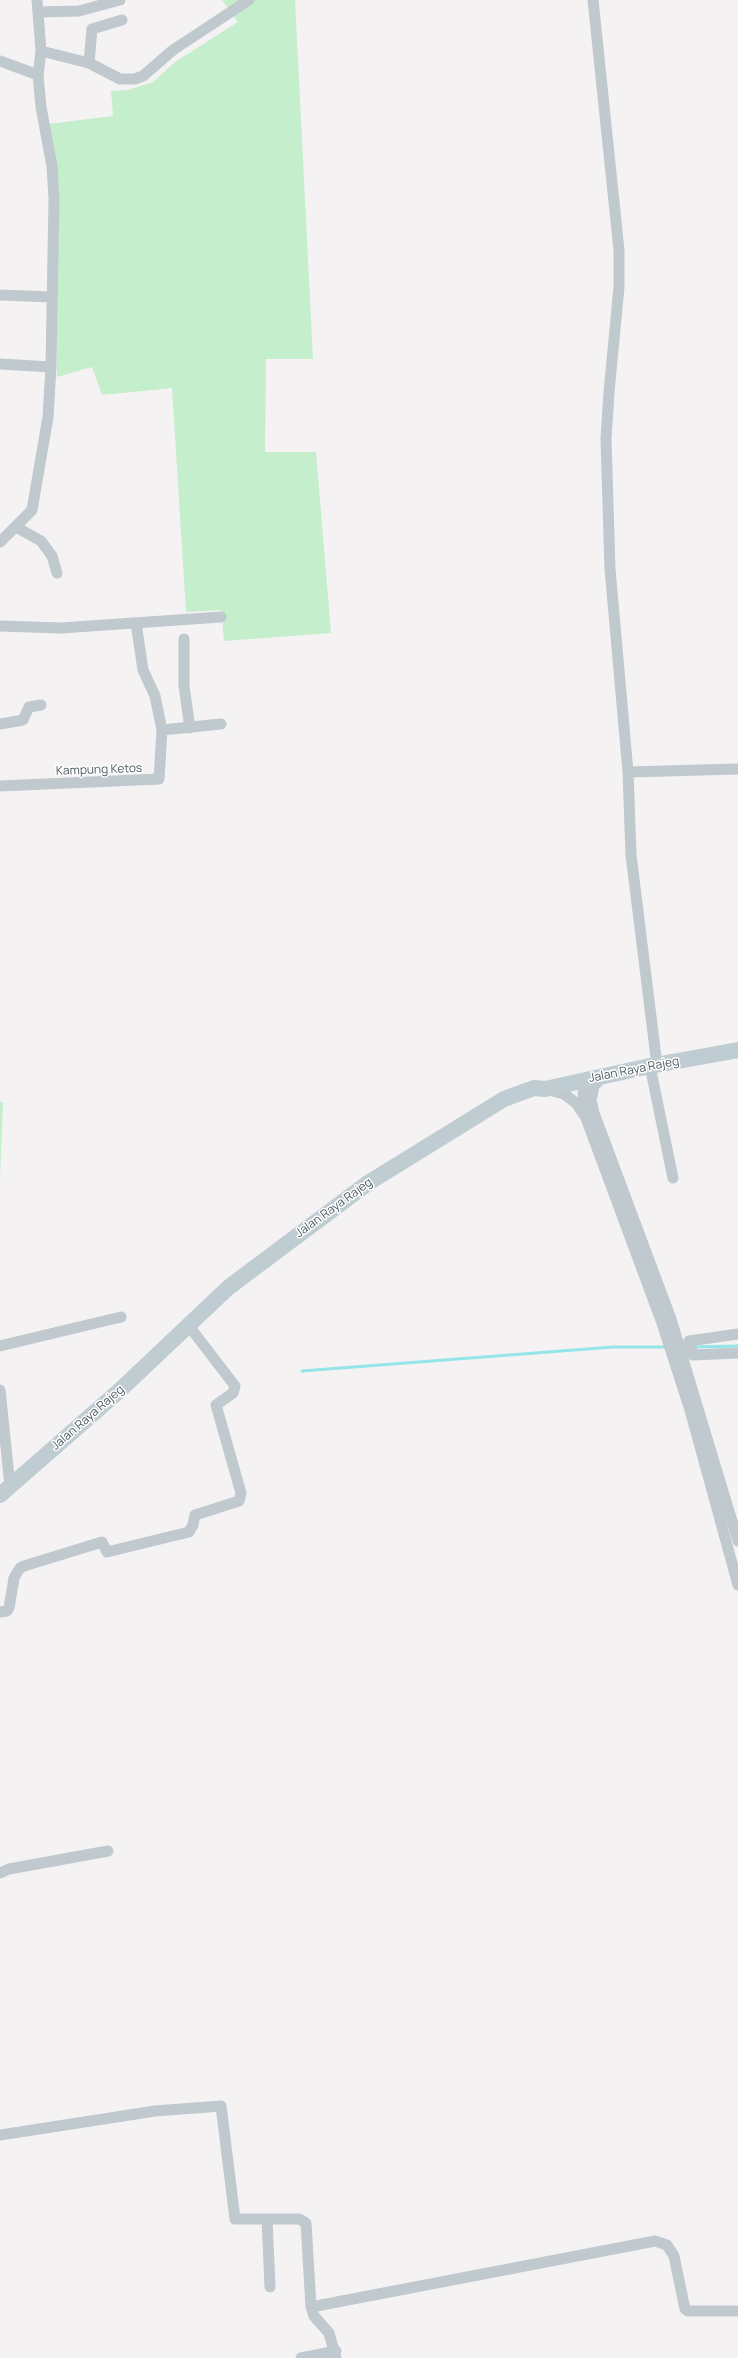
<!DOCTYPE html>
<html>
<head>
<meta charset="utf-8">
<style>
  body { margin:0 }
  canvas { display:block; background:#f4f2f3 }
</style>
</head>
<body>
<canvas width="738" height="2358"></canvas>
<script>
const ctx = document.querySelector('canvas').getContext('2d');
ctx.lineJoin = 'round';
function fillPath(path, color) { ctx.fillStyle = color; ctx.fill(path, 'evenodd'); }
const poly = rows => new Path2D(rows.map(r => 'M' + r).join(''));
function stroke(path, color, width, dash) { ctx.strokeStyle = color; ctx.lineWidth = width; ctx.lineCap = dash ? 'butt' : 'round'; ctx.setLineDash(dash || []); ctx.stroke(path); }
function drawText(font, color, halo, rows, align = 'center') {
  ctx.font = font + ' Manrope,sans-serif'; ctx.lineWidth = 3; ctx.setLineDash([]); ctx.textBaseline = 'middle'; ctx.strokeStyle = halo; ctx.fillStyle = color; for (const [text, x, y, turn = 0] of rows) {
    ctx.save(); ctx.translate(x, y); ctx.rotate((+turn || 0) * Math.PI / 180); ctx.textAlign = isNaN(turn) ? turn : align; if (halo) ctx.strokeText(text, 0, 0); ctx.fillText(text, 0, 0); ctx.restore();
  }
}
const green = poly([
  [222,0,295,0,313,359,266,359,265,452,316,452,331,633,224,641,221,610,186,612,172,388,102,395,92,367,57,377,56,190,48,124,113,116,111,91,128,90,153,82,175,62,238,22],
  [0,1102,3,1102,0,1178]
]);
const stream = poly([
  [692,1347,738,1346],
  [302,1371,613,1347,667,1347]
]);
const minor = poly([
  [593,0,619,250,619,287,609,392,606,439,610,569,628,772,631,855,657,1065],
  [38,12,79,11,120,0],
  [41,51,89,63,120,79,135,79,143,76,173,50,249,0],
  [0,61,38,75],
  [89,63,92,29,122,20],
  [0,295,52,297],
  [0,364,51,367],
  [16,527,41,541,52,556,57,573],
  [0,542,32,510,48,417,51,367,54,199,52,166,41,107,38,75,41,51,37,0],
  [0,626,61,628,221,617],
  [184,639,184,686,190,728],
  [0,724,23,720,29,707,41,705],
  [162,730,221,724],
  [628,772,738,769],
  [0,786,159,779,162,730,155,696,143,670,136,623],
  [650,1066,673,1178],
  [603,1076,594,1086,591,1100,594,1113,671,1319,738,1541],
  [586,1080,583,1093,586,1118,662,1323,690,1410,738,1585],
  [549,1090,564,1094,576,1103,584,1115],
  [738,1334,689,1341,693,1355,738,1353],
  [0,1346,121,1317],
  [0,1390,10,1486],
  [0,1612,7,1611,9,1608,14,1578,20,1568,24,1566,102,1542,107,1552,189,1532,193,1525,195,1515,239,1501,241,1493,216,1405,233,1393,235,1386,189,1326],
  [0,1873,9,1869,108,1851],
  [0,2135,155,2111,221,2106,235,2219,299,2219,306,2223,311,2307,314,2316,329,2333,336,2358],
  [267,2219,270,2287],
  [311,2307,655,2241,667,2245,674,2256,685,2309,688,2311,738,2311],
  [301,2358,336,2351]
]);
const secondary = poly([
  [0,1495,119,1391,229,1287,368,1183,504,1099,534,1088,545,1089,650,1066,738,1050]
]);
const streetNames = [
  ["Kampung Ketos",99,770,-2],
  ["Jalan Raya Rajeg",634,1070,-11],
  ["Jalan Raya Rajeg",334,1208,-36],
  ["Jalan Raya Rajeg",88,1418,-41]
];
fillPath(green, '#c5eecd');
stroke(stream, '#94e5e8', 3);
stroke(minor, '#bfc9ce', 11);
stroke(secondary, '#bfccd2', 16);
drawText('12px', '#4b595f', '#fff', streetNames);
</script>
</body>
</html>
